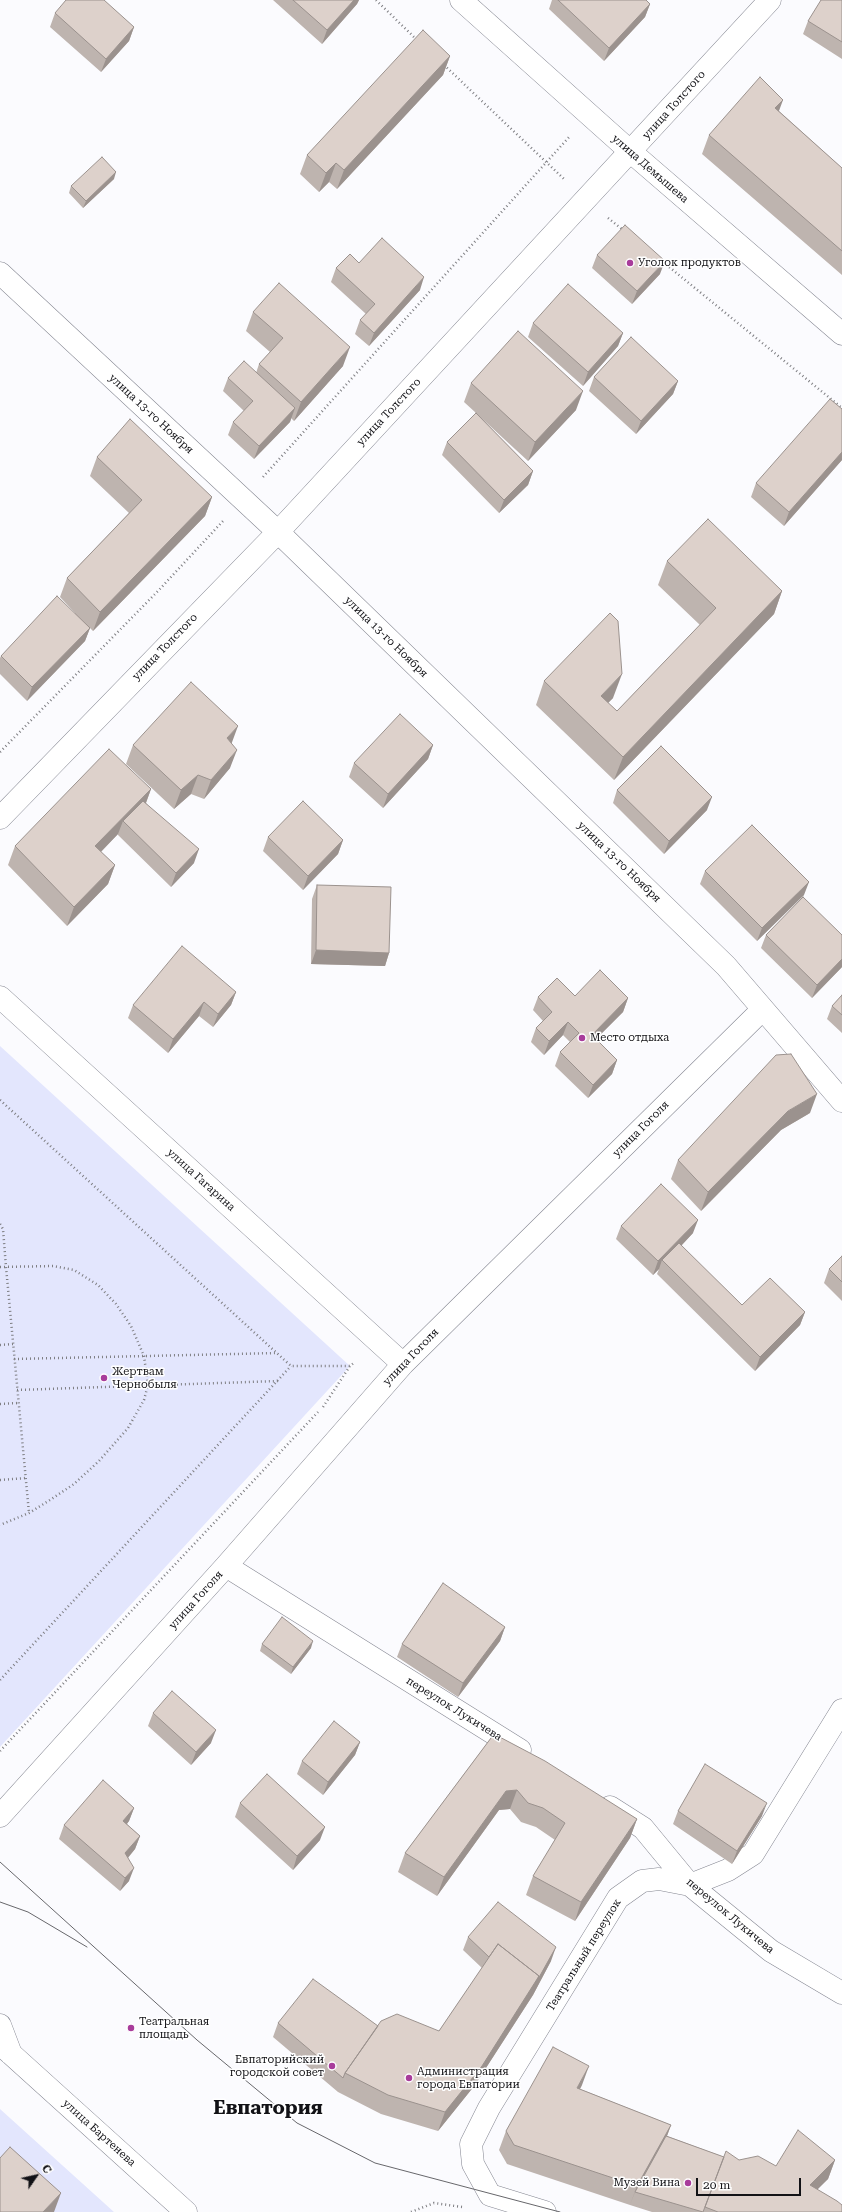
<!DOCTYPE html>
<html>
<head>
<meta charset="utf-8">
<style>
  body { margin:0 }
  #map { position:relative; width:842px; height:2212px; overflow:hidden; background:#fbfbfe; font-family:"Roboto Serif",serif }
  canvas { display:block }
  .north { position:absolute; left:16px; top:2156px; width:40px; height:40px; -webkit-text-stroke:3px #fff; paint-order:stroke; rotate:56deg; font-size:11px; font-weight:700; line-height:16px; text-align:center; color:#121216 }
  .north::after { content:''; display:block; margin:auto; width:14px; height:18px; background:#121216; clip-path:polygon(50% 0,100% 100%,50% 72%,0 100%) }
  .scale { position:absolute; left:696px; top:2178px; width:105px; height:18px; box-sizing:border-box; border:2px solid #121216; border-top:0; padding-left:5px; font-size:12px; line-height:14px; white-space:nowrap; color:#121216; -webkit-text-stroke:3px #fff; paint-order:stroke }
</style>
</head>
<body>
<div id="map">
<canvas width="842" height="2212"></canvas>
<div class="north">С</div>
<div class="scale">20 m</div>
</div>
<script>
const ctx = document.querySelector('canvas').getContext('2d');
ctx.lineJoin = 'round';
function fillPath(path, color) { ctx.fillStyle = color; ctx.fill(path, 'evenodd'); }
const poly = rows => new Path2D(rows.map(r => 'M' + r).join(''));
function stroke(path, color, width, dash) { ctx.strokeStyle = color; ctx.lineWidth = width; ctx.lineCap = dash ? 'butt' : 'round'; ctx.setLineDash(dash || []); ctx.stroke(path); }
function drawText(font, color, halo, rows, align = 'center') {
  ctx.font = font + ' "Roboto Serif",serif'; ctx.lineWidth = 3; ctx.setLineDash([]); ctx.textBaseline = 'middle'; ctx.strokeStyle = halo; ctx.fillStyle = color; for (const [text, x, y, turn = 0] of rows) {
    ctx.save(); ctx.translate(x, y); ctx.rotate((+turn || 0) * Math.PI / 180); ctx.textAlign = isNaN(turn) ? turn : align; if (halo) ctx.strokeText(text, 0, 0); ctx.fillText(text, 0, 0); ctx.restore();
  }
}
const green = poly([
  [0,1046,350,1366,0,1747],
  [0,2109,114,2212,0,2212]
]);
const path = poly([
  [376,0,417,40],
  [444,65,564,179],
  [608,218,623,230],
  [663,262,842,408],
  [263,477,570,136],
  [0,752,158,591,223,521],
  [0,1100,291,1366,350,1366,355,1362],
  [0,1224,3,1229,6,1267,29,1513],
  [0,1267,53,1266,74,1270,98,1285,116,1304,131,1326,144,1356,148,1385,144,1400,128,1428,99,1461,74,1484,50,1500,29,1513,0,1525],
  [0,1345,13,1344],
  [14,1359,278,1353],
  [17,1390,278,1381],
  [0,1404,19,1403],
  [323,1407,350,1366],
  [0,1480,26,1478],
  [0,1680,291,1366],
  [0,1751,318,1412],
  [411,2212,434,2203,462,2207]
]);
const street = poly([
  [0,273,278,532,726,966,842,1101],
  [0,818,278,532,770,0],
  [0,997,403,1364],
  [226,1566,520,1750],
  [610,1807,643,1828,690,1885,771,1951,842,1993],
  [0,1816,226,1566,403,1364,763,1009],
  [545,2212,490,2195,473,2164,471,2144,489,2108,618,1898,642,1881,659,1879,690,1885,728,1870,753,1854,842,1710]
]);
const secondary = poly([
  [461,0,631,152,842,334],
  [0,2025,11,2054],
  [0,2044,186,2212]
]);
const tram = poly([
  [0,1862,197,2040,297,2123,375,2163,560,2212],
  [0,1902,28,1912,87,1947]
]);
const wall = poly([
  [273,0,359,0,357,4,322,44],
  [552,0,646,0,650,4,645,17,604,61,549,9],
  [842,0,842,59,803,34,808,21],
  [55,13,134,27,129,41,101,72,50,27],
  [450,56,443,75,337,189,329,182,319,192,300,174,307,155],
  [779,111,842,168,842,275,702,154,709,135],
  [114,179,83,208,69,193,71,186],
  [597,255,660,274,632,304,592,268],
  [359,263,420,290,369,346,355,334,360,320,366,314,331,282,336,268],
  [253,312,343,366,294,421,291,418,290,422,254,459,228,435,233,422,244,411,223,391,228,378,256,373,259,364,270,352,246,331],
  [533,323,623,333,618,346,583,386,528,337],
  [594,377,678,381,673,394,636,434,589,391],
  [471,383,576,410,528,461,478,415,533,471,528,485,499,513,442,455,447,442,476,413,464,402],
  [842,409,842,460,784,526,751,497,756,483],
  [97,457,212,497,205,516,93,631,90,628,85,641,27,701,0,674,0,658,1,656,75,613,60,597,67,578,129,513,90,476],
  [667,561,782,591,774,614,614,780,536,705,544,681,613,698,608,703,617,711,700,625,658,585],
  [232,744,230,768,204,799,191,794,174,809,126,764,133,745],
  [433,745,428,759,383,808,349,777,354,763],
  [151,789,146,803,194,863,171,887,118,835,118,834,101,852,115,865,108,884,67,926,8,865,15,846],
  [617,790,707,810,664,854,613,803],
  [268,837,343,840,338,854,303,890,263,851],
  [705,871,804,895,757,941,700,884],
  [317,885,389,953,385,966,311,964,312,899],
  [766,935,842,935,842,967,812,998,761,948],
  [236,992,231,1005,213,1027,199,1016,168,1053,128,1018,133,1005],
  [842,995,842,1033,827,1019,832,1006],
  [575,996,628,998,623,1012,596,1039,617,1060,612,1074,588,1098,555,1066,560,1052,570,1042,563,1035,544,1055,531,1042,536,1028,543,1021,533,1010,538,997],
  [810,1113,781,1130,701,1211,671,1179,678,1160],
  [621,1226,693,1233,681,1246,742,1305,805,1312,800,1325,755,1371,657,1274,659,1269,653,1275,616,1239],
  [842,1256,842,1301,824,1283,829,1269],
  [505,1627,500,1641,458,1697,397,1657,402,1644],
  [262,1644,311,1648,291,1674,260,1651],
  [153,1713,211,1743,191,1765,148,1726],
  [494,1734,637,1819,630,1838,575,1921,526,1895,533,1876,555,1840,536,1827,521,1822,510,1809,499,1810,437,1896,398,1872,405,1853],
  [360,1742,355,1755,323,1795,297,1774,302,1761],
  [240,1803,320,1840,293,1870,235,1817],
  [134,1808,129,1821,127,1824,140,1836,135,1849,128,1858,129,1881,120,1891,59,1839,64,1825],
  [678,1811,762,1816,732,1864,673,1824],
  [468,1937,551,1961,533,1995,475,2085,438,2131,381,2114,338,2092,273,2037,278,2023,378,2026,439,2031,482,1968,463,1950],
  [582,2085,580,2089,671,2125,667,2136,724,2157,739,2160,776,2166,835,2160,828,2179,817,2189,842,2212,652,2212,630,2205,507,2164,499,2150,506,2131]
]);
const shadedWall = poly([
  [354,0,359,0,357,4,322,44,327,30],
  [650,4,645,17,604,61,609,48],
  [134,27,129,41,101,72,106,59],
  [450,56,443,75,337,189,344,170],
  [783,100,776,119,775,108],
  [336,163,329,182,319,192,326,173],
  [116,172,114,179,83,208,86,201],
  [665,261,660,274,632,304,637,291],
  [424,277,420,290,369,346,374,333],
  [623,333,618,346,583,386,588,372],
  [350,347,343,366,294,421,301,402],
  [678,381,673,394,636,434,641,421],
  [583,391,576,410,528,461,535,442],
  [295,408,290,422,254,459,259,446],
  [842,452,842,460,784,526,789,512],
  [533,471,528,485,499,513,504,500],
  [212,497,205,516,93,631,100,612],
  [782,591,774,614,614,780,623,757],
  [90,628,85,641,27,701,32,687],
  [622,674,613,698,592,719,601,696],
  [238,726,231,745,227,738],
  [433,745,428,759,383,808,388,794],
  [237,750,230,768,204,799,211,780],
  [198,775,191,794,174,809,181,790],
  [151,789,144,808,123,821,118,834,88,865,95,846],
  [712,797,707,810,664,854,669,841],
  [343,840,338,854,303,890,308,876],
  [199,849,194,863,171,887,176,873],
  [115,865,108,884,67,926,74,907],
  [809,882,804,895,757,941,762,928],
  [316,950,389,953,385,966,311,964],
  [842,959,842,967,812,998,817,985],
  [236,992,231,1005,213,1027,218,1014],
  [628,998,623,1012,587,1048,592,1035],
  [204,1002,199,1016,168,1053,173,1039],
  [568,1022,563,1035,544,1055,549,1041],
  [617,1060,612,1074,588,1098,593,1085],
  [817,1094,810,1113,781,1130,701,1211,708,1192,788,1111],
  [698,1220,693,1233,665,1263,662,1260,659,1269,653,1275,658,1261],
  [805,1312,800,1325,755,1371,760,1357],
  [505,1627,500,1641,458,1697,463,1683],
  [313,1641,311,1648,291,1674,293,1667],
  [216,1730,211,1743,191,1765,196,1752],
  [360,1742,355,1755,323,1795,328,1782],
  [517,1790,510,1809,499,1810,437,1896,444,1877,506,1791],
  [767,1803,762,1816,732,1864,737,1851],
  [134,1808,129,1821,118,1835,123,1821],
  [637,1819,630,1838,575,1921,581,1902],
  [325,1827,320,1840,293,1870,297,1856],
  [140,1836,135,1849,120,1867,125,1853],
  [134,1868,129,1881,120,1891,125,1878],
  [556,1947,551,1961,533,1995,475,2085,438,2131,445,2112],
  [589,2066,582,2085,570,2107,577,2088],
  [671,2125,664,2144,635,2192,630,2205,637,2186],
  [835,2160,828,2179,803,2204,810,2185],
  [61,2193,54,2212,43,2212]
]);
const building = poly([
  [66,0,104,0,134,27,106,59,55,13,66,0],
  [293,0,354,0,327,30,293,0],
  [558,0,646,0,650,4,609,48,558,0],
  [821,0,842,0,842,42,808,21,821,0],
  [423,30,450,56,344,170,336,163,326,173,307,155,423,30],
  [760,77,783,100,775,108,842,168,842,251,709,135,760,77],
  [102,157,116,172,86,201,71,186,102,157],
  [625,225,665,261,637,291,597,255,625,225],
  [382,238,424,277,374,333,360,320,375,304,336,268,350,254,359,263,382,238],
  [279,283,350,347,301,402,259,364,283,338,253,312,279,283],
  [568,284,623,333,588,372,533,323,568,284],
  [518,331,583,391,535,442,471,383,518,331],
  [631,337,678,381,641,421,594,377,631,337],
  [244,361,295,408,259,446,233,422,253,401,228,378,244,361],
  [830,399,842,409,842,452,789,512,756,483,830,399],
  [476,413,533,471,504,500,447,442,476,413],
  [130,419,212,497,100,612,67,578,142,500,97,457,130,419],
  [708,519,782,591,623,757,544,681,610,613,618,621,622,674,601,696,617,711,716,608,667,561,708,519],
  [57,596,90,628,32,687,1,656,57,596],
  [191,682,238,726,227,738,237,750,211,780,198,775,181,790,133,745,191,682],
  [400,714,433,745,388,794,354,763,400,714],
  [661,746,712,797,669,841,617,790,661,746],
  [109,749,151,789,95,846,115,865,74,907,15,846,109,749],
  [143,801,199,849,176,873,123,821,143,801],
  [303,801,343,840,308,876,268,837,303,801],
  [752,825,809,882,762,928,705,871,752,825],
  [317,885,391,887,389,953,316,950,317,885],
  [803,897,842,935,842,959,817,985,766,935,803,897],
  [182,946,236,992,218,1014,204,1002,173,1039,133,1005,182,946],
  [600,970,628,998,592,1035,617,1060,593,1085,560,1052,579,1033,568,1022,549,1041,536,1028,552,1012,538,997,557,978,575,996,600,970],
  [842,995,842,1015,832,1006,842,995],
  [791,1054,817,1094,788,1111,708,1192,678,1160,776,1055,791,1054],
  [661,1184,698,1220,658,1261,621,1226,661,1184],
  [679,1243,742,1305,770,1278,805,1312,760,1357,662,1260,679,1243],
  [842,1256,842,1282,829,1269,842,1256],
  [443,1583,505,1627,463,1683,402,1644,443,1583],
  [282,1617,313,1641,293,1667,262,1644,282,1617],
  [172,1691,216,1730,196,1752,153,1713,172,1691],
  [334,1721,360,1742,328,1782,302,1761,334,1721],
  [494,1734,545,1761,637,1819,581,1902,533,1876,565,1823,543,1808,528,1803,517,1790,506,1791,444,1877,405,1853,494,1734],
  [705,1764,767,1803,737,1851,678,1811,705,1764],
  [267,1774,325,1827,297,1856,240,1803,267,1774],
  [103,1780,134,1808,123,1821,140,1836,125,1853,134,1868,125,1878,64,1825,103,1780],
  [498,1902,556,1947,537,1981,539,1976,498,1944,489,1957,468,1937,498,1902],
  [498,1944,539,1976,482,2066,445,2112,388,2095,345,2073,381,2021,397,2014,439,2031,498,1944],
  [313,1979,378,2026,345,2073,343,2078,278,2023,313,1979],
  [553,2047,589,2066,577,2088,671,2125,637,2186,514,2145,506,2131,553,2047],
  [798,2130,835,2160,810,2185,837,2201,842,2205,842,2212,718,2212,705,2207,726,2151,739,2160,758,2156,776,2166,798,2130],
  [666,2136,724,2157,703,2212,635,2192,666,2136],
  [10,2147,61,2193,43,2212,0,2212,0,2158,10,2147]
]);
const markers = [
  [630,263,4,"#a83c9b"],
  [582,1038,4,"#a83c9b"],
  [104,1378,4,"#a83c9b"],
  [131,2028,4,"#a83c9b"],
  [332,2066,4,"#a83c9b"],
  [409,2078,4,"#a83c9b"],
  [688,2183,4,"#a83c9b"]
];
const streetNames = [
  ["улица Толстого",674,105,-48],
  ["улица Демышева",650,169,41],
  ["улица Толстого",389,412,-47],
  ["улица 13-го Ноября",151,414,43],
  ["улица 13-го Ноября",386,637,44],
  ["улица Толстого",165,647,-46],
  ["улица 13-го Ноября",619,862,44],
  ["улица Гоголя",641,1129,-45],
  ["улица Гагарина",201,1180,42],
  ["улица Гоголя",411,1357,-46],
  ["улица Гоголя",196,1600,-48],
  ["переулок Лукичева",454,1709,32],
  ["переулок Лукичева",730,1916,40],
  ["Театральный переулок",584,1955,-58],
  ["улица Бартенева",99,2133,42]
];
const poiNames = [
  ["Уголок продуктов",638,263],
  ["Место отдыха",590,1038],
  ["Жертвам",112,1372],
  ["Чернобыля",112,1385],
  ["Театральная",139,2022],
  ["площадь",139,2035],
  ["Евпаторийский",324,2060,"right"],
  ["городской совет",324,2073,"right"],
  ["Администрация",417,2072],
  ["города Евпатории",417,2085],
  ["Музей Вина",680,2183,"right"]
];
const townNames = [
  ["Евпатория",268,2108]
];
fillPath(green, '#e3e6fd');
stroke(street, '#848691', 23);
stroke(secondary, '#848691', 23);
stroke(path, '#7e7e82', 2.5, [1, 3]);
stroke(street, '#fff', 22);
stroke(secondary, '#fff', 22);
stroke(tram, '#67676b', 1);
fillPath(wall, '#beb4af');
fillPath(shadedWall, '#9b928e');
fillPath(building, '#ddd1cb');
stroke(building, '#9b928e', 1);
for (const [x, y, r, color] of markers) { const dot = new Path2D(); dot.arc(x, y, r, 0, 2 * Math.PI); ctx.fillStyle = color; ctx.fill(dot); stroke(dot, '#fff', 1.5); }
drawText('11px', '#121216', '#fff', streetNames);
drawText('11px', '#121216', '#fff', poiNames, 'left');
drawText('bold 19px', '#121216', '#fff', townNames);
</script>
</body>
</html>
